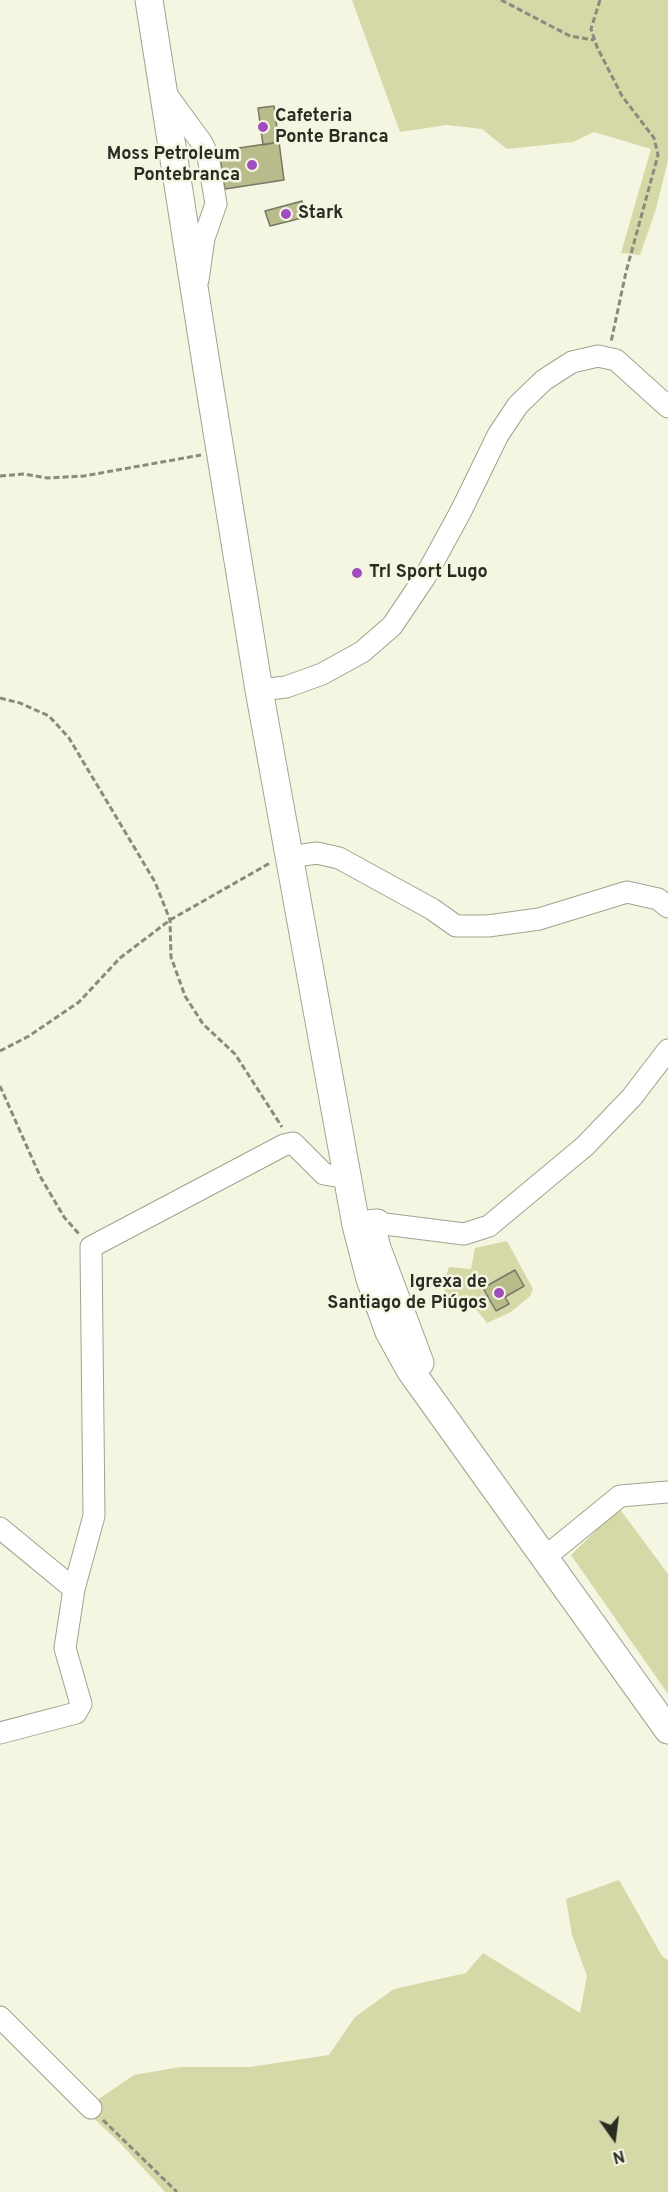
<!DOCTYPE html>
<html>
<head>
<meta charset="utf-8">
<style>
  body { margin:0 }
  #map { position:relative; width:668px; height:2192px; overflow:hidden; background:#f4f6e1; font-family:Overpass,sans-serif }
  canvas { display:block }
  .north { position:absolute; left:584px; top:2108px; width:60px; height:60px; -webkit-text-stroke:4px #f4f6e1; paint-order:stroke; rotate:166deg; font-size:16px; font-weight:700; line-height:24px; text-align:center; color:#2a2b23 }
  .north::after { content:''; display:block; margin:auto; width:21px; height:27px; background:#2a2b23; clip-path:polygon(50% 0,100% 100%,50% 72%,0 100%) }
</style>
</head>
<body>
<div id="map">
<canvas width="668" height="2192"></canvas>
<div class="north">N</div>
</div>
<script>
const ctx = document.querySelector('canvas').getContext('2d');
ctx.lineJoin = 'round';
function fillPath(path, color) { ctx.fillStyle = color; ctx.fill(path, 'evenodd'); }
const poly = rows => new Path2D(rows.map(r => 'M' + r).join(''));
function stroke(path, color, width, dash) { ctx.strokeStyle = color; ctx.lineWidth = width; ctx.lineCap = dash ? 'butt' : 'round'; ctx.setLineDash(dash || []); ctx.stroke(path); }
function drawText(font, color, halo, rows, align = 'center') {
  ctx.font = font + ' Overpass,sans-serif'; ctx.lineWidth = 5; ctx.setLineDash([]); ctx.textBaseline = 'middle'; ctx.strokeStyle = halo; ctx.fillStyle = color; for (const [text, x, y, turn = 0] of rows) {
    ctx.save(); ctx.translate(x, y); ctx.rotate((+turn || 0) * Math.PI / 180); ctx.textAlign = isNaN(turn) ? turn : align; if (halo) ctx.strokeText(text, 0, 0); ctx.fillText(text, 0, 0); ctx.restore();
  }
}
const green = poly([
  [352,0,668,0,668,160,656,209,640,255,621,253,651,149,594,132,573,142,507,149,482,129,447,125,400,132],
  [507,1241,533,1289,530,1296,511,1312,487,1323,475,1308,461,1313,442,1287,449,1267,471,1269,475,1248],
  [619,1508,668,1574,668,1694,571,1555],
  [619,1880,662,1956,668,1960,668,2192,165,2192,121,2144,84,2109,134,2075,180,2067,250,2067,329,2055,355,2017,394,1989,466,1973,483,1953,580,2013,587,1976,572,1935,566,1899]
]);
const building = poly([
  [274,106,279,142,263,145,258,108,274,106],
  [279,142,284,180,225,189,219,151,279,142],
  [302,201,306,217,270,226,265,211,302,201],
  [515,1270,524,1286,505,1297,509,1304,496,1311,483,1288,515,1270]
]);
const path = poly([
  [501,0,570,36,594,40],
  [600,0,591,29,597,47,622,96,654,138,658,155,626,272,611,342],
  [0,476,24,474,47,478,84,476,201,455],
  [0,698,20,703,49,716,69,738,155,882,170,920,171,957,185,996,203,1024,235,1054,282,1127],
  [0,1051,29,1036,79,1002,120,958,170,920,270,863],
  [0,1086,40,1176,64,1217,79,1234],
  [103,2120,177,2192]
]);
const minor = poly([
  [164,91,202,143,208,156,216,204,204,238,198,280],
  [259,690,286,687,322,674,362,652,392,626,425,577,461,511,498,435,518,405,544,380,572,362,598,356,616,360,668,407],
  [289,857,317,853,339,858,432,909,456,926,488,926,539,919,627,892,658,899,668,907],
  [377,1223,464,1234,489,1226,585,1146,632,1097,668,1050],
  [0,1528,74,1589],
  [544,1558,620,1496,668,1492],
  [0,1733,76,1713,81,1704,65,1648,74,1589,94,1516,91,1247,284,1145,293,1143,324,1174,348,1178],
  [0,2017,91,2108]
]);
const major = poly([
  [149,0,208,376,259,690,356,1225,370,1279,389,1332,410,1370,668,1730],
  [356,1225,377,1223,374,1236,377,1248,420,1363]
]);
const markers = [
  [263,127,6,"#a04ebd"],
  [252,165,6,"#a04ebd"],
  [286,214,6,"#a04ebd"],
  [357,573,6,"#a04ebd"],
  [499,1293,6,"#a04ebd"]
];
const poiNames = [
  ["Cafeteria",275,117],
  ["Ponte Branca",275,138],
  ["Moss Petroleum",240,155,"right"],
  ["Pontebranca",240,176,"right"],
  ["Stark",298,214],
  ["Trl Sport Lugo",369,573],
  ["Igrexa de",487,1283,"right"],
  ["Santiago de Piúgos",487,1304,"right"]
];
fillPath(green, '#d5d9a7');
fillPath(building, '#b8bc8a');
stroke(building, '#767866', 1.5);
stroke(minor, '#a1a390', 23);
stroke(major, '#a1a390', 29);
stroke(path, '#8a8b7d', 3, [6, 3]);
stroke(minor, '#fff', 21);
stroke(major, '#fff', 27);
for (const [x, y, r, color] of markers) { const dot = new Path2D(); dot.arc(x, y, r, 0, 2 * Math.PI); ctx.fillStyle = color; ctx.fill(dot); stroke(dot, '#f4f6e1', 2); }
drawText('bold 18px', '#2a2b23', '#f4f6e1', poiNames, 'left');
</script>
</body>
</html>
